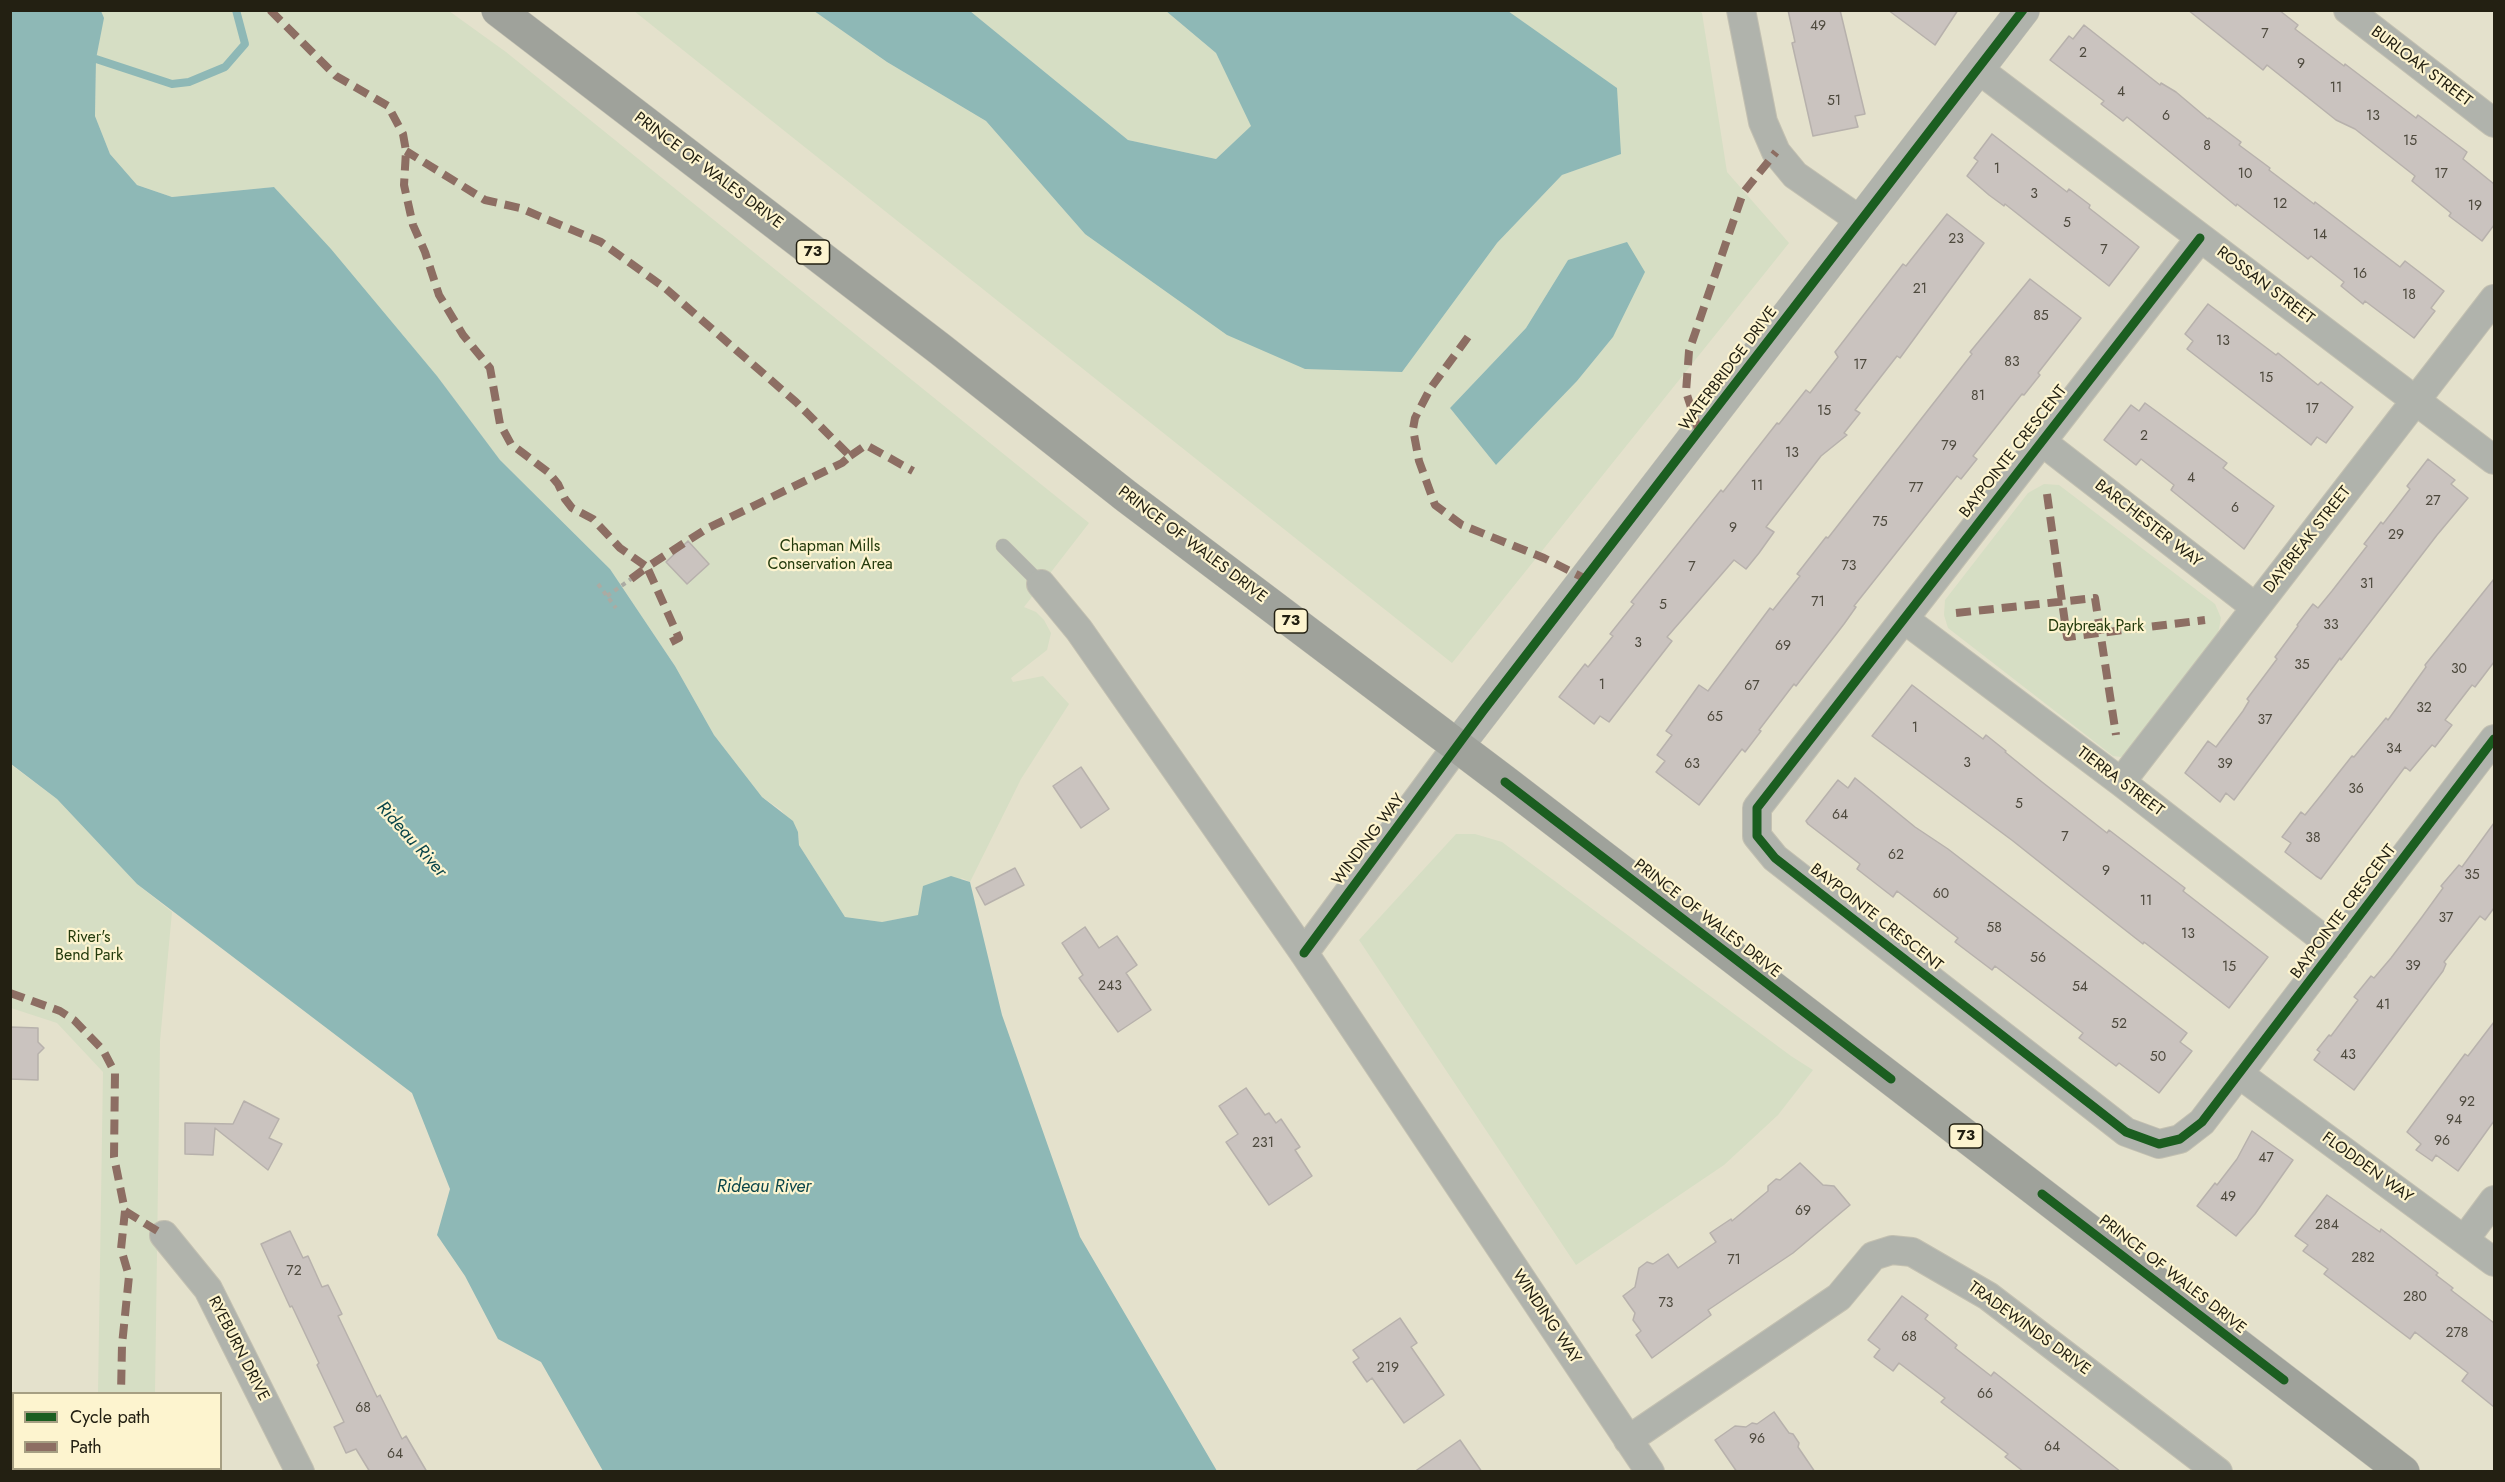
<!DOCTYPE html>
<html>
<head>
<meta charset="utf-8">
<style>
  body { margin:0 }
  #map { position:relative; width:2505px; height:1482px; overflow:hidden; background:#e4e1cc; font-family:Jost,sans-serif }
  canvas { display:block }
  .frame { position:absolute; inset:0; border:12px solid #232012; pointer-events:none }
  .legend { position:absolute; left:12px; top:1392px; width:210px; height:78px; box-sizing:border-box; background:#fdf4cf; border:2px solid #a69f83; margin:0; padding:8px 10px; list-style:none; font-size:18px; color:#232012 }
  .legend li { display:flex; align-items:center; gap:12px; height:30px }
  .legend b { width:30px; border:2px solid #a69f83 }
</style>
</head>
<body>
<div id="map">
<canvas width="2505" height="1482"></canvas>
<div class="frame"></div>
<ul class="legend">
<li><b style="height:8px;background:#1b5e20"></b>Cycle path</li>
<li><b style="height:8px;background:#8d6e63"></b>Path</li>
</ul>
</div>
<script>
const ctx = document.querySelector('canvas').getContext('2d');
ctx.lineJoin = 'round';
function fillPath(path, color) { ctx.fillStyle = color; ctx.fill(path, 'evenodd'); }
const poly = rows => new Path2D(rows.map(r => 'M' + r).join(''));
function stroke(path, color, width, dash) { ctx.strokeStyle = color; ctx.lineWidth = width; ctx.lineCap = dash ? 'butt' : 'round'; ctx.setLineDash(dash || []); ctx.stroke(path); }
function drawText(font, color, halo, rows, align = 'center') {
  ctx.font = font + ' Jost,sans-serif'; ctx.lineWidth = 4.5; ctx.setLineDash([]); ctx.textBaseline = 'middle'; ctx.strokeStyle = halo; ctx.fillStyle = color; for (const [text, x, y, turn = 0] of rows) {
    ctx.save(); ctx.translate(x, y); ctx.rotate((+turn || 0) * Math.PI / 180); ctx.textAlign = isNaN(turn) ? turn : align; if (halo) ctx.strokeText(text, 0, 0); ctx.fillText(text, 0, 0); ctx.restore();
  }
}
const green = poly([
  [101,11,449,11,506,52,1089,523,1024,607,1036,612,1044,620,1051,633,1047,650,1011,678,1013,682,1043,676,1069,704,1021,779,970,882,962,878,919,915,882,922,845,917,799,845,798,832,781,810,762,797,714,735,675,666,610,569,500,460,437,376,274,187,172,197,137,185,110,154,95,116,96,59,103,19],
  [634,11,814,11,887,62,986,121,1085,234,1497,243,1562,175,1620,154,1616,88,1508,11,1699,11,1702,13,1727,172,1789,243,1452,663],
  [1568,260,1613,337,1577,381,1496,465,1450,408,1526,328],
  [970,11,1166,11,1216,53,1252,126,1216,159,1128,140],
  [2044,484,2059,485,2215,604,2221,618,2218,634,2129,752,2121,757,2113,756,1948,628,1944,615,1945,600,2028,493],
  [10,764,57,799,137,884,172,912,160,1041,155,1393,98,1393,103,1072,57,1023,11,1008],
  [1456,834,1475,834,1502,842,1791,1056,1813,1070,1778,1115,1724,1165,1576,1265,1359,940]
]);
const water = poly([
  [10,11,101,11,104,18,96,59,95,116,110,154,137,185,172,197,274,187,331,249,437,376,500,460,610,569,675,666,714,735,762,797,793,821,798,832,799,845,845,917,882,922,918,915,923,886,951,876,970,882,1002,1015,1080,1237,1217,1471,603,1471,541,1362,498,1339,465,1276,437,1235,450,1189,412,1093,137,884,57,799,11,764],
  [814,11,970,11,1128,140,1216,159,1251,126,1216,53,1166,11,1508,11,1617,88,1621,154,1562,175,1497,243,1402,372,1305,369,1227,335,1085,234,986,121,887,62],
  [1627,242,1645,272,1613,337,1577,381,1496,465,1450,408,1526,328,1568,260]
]);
const stream = poly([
  [96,59,172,84,189,82,225,67,245,44,236,10]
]);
const building = poly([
  [1788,10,1840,10,1865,114,1855,116,1858,127,1813,136,1792,43,1795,42,1788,10],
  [1888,10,1958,10,1935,45,1888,10],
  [2188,10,2279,10,2298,25,2295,29,2344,66,2345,64,2416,118,2418,115,2467,152,2463,159,2494,184,2494,225,2482,241,2449,216,2451,213,2412,181,2415,176,2355,129,2336,120,2267,65,2263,70,2188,10],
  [2084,25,2160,85,2161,83,2176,92,2208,119,2209,118,2241,142,2239,145,2270,168,2269,170,2314,204,2315,202,2400,267,2405,261,2444,291,2431,308,2435,311,2414,338,2365,301,2363,304,2341,286,2344,282,2311,256,2308,259,2237,204,2236,206,2127,117,2123,121,2101,104,2104,101,2050,60,2069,36,2073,39,2084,25],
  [1992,134,2067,192,2069,189,2090,205,2089,208,2139,247,2109,286,2005,204,2004,206,1989,195,1967,176,1978,161,1974,158,1992,134],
  [1947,214,1984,243,1900,358,1897,356,1855,410,1860,413,1844,433,1847,435,1821,456,1766,527,1774,532,1759,553,1746,569,1734,560,1667,637,1672,641,1609,722,1600,716,1594,724,1559,697,1585,664,1588,667,1613,636,1610,634,1634,604,1631,602,1721,490,1723,492,1777,423,1779,424,1806,390,1810,393,1838,357,1835,352,1903,264,1906,266,1947,214],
  [2030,279,2081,318,2038,373,2040,375,2024,395,2022,394,1973,456,1977,459,1961,479,1957,476,1854,606,1856,607,1844,624,1796,686,1794,684,1759,730,1761,731,1745,752,1742,749,1699,805,1656,772,1665,761,1657,755,1672,735,1666,731,1699,685,1708,691,1770,608,1773,610,1800,576,1797,574,1826,537,1828,538,1972,354,1970,352,2030,279],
  [2208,304,2276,355,2278,353,2318,385,2321,382,2353,407,2326,443,2317,437,2311,445,2187,349,2193,341,2185,334,2208,304],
  [2145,403,2227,463,2223,468,2274,506,2244,549,2171,490,2174,485,2141,459,2136,465,2104,440,2131,405,2139,411,2145,403],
  [2428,459,2455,480,2451,484,2468,498,2437,535,2341,660,2340,658,2234,800,2226,793,2220,802,2185,773,2208,741,2216,747,2243,711,2249,701,2247,699,2277,659,2275,657,2298,626,2297,625,2313,604,2318,608,2332,591,2367,546,2364,544,2381,522,2383,524,2410,489,2407,486,2428,459],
  [688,541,709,564,687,584,666,562,688,541],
  [2494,579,2494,662,2475,687,2472,685,2445,720,2452,725,2435,747,2432,745,2410,771,2405,767,2321,879,2316,876,2285,852,2291,843,2282,837,2301,812,2305,815,2318,799,2352,756,2354,757,2386,718,2388,720,2426,667,2425,665,2494,579],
  [1912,685,1983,739,1986,735,2006,751,2005,752,2042,782,2107,833,2109,830,2164,872,2185,888,2183,891,2268,957,2229,1008,2144,942,2143,944,2106,915,2013,841,1872,736,1912,685],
  [1081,767,1109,809,1081,828,1053,786,1081,767],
  [1855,778,1915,827,1948,849,2187,1033,2180,1042,2192,1051,2159,1093,2119,1063,2116,1066,2079,1038,2083,1033,1995,966,1992,970,1955,942,1958,938,1897,891,1893,897,1857,869,1860,864,1808,824,1806,821,1838,780,1848,788,1855,778],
  [2494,823,2494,908,2485,920,2480,916,2444,962,2446,964,2443,971,2354,1090,2314,1060,2320,1052,2317,1050,2329,1035,2331,1036,2358,1000,2354,997,2371,976,2374,978,2391,958,2422,917,2443,888,2441,886,2459,865,2462,867,2494,823],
  [1015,868,1024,885,985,905,976,888,1015,868],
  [1085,927,1099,948,1117,936,1137,965,1126,973,1151,1010,1118,1032,1079,978,1083,975,1062,943,1085,927],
  [2494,1022,2494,1121,2458,1171,2436,1155,2432,1161,2416,1150,2421,1144,2407,1132,2465,1054,2468,1056,2494,1022],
  [10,1027,38,1028,38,1042,44,1048,38,1054,38,1080,10,1079,10,1027],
  [1246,1088,1265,1115,1269,1113,1276,1123,1281,1119,1300,1147,1295,1150,1312,1176,1269,1205,1226,1142,1238,1134,1219,1106,1246,1088],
  [244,1101,279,1119,269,1138,282,1144,268,1170,215,1128,213,1155,185,1154,185,1123,233,1124,244,1101],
  [2252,1131,2293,1160,2255,1214,2236,1236,2197,1206,2215,1183,2217,1185,2237,1159,2252,1131],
  [1800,1163,1823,1185,1834,1186,1850,1205,1793,1253,1708,1310,1711,1315,1652,1358,1636,1335,1641,1331,1633,1320,1635,1313,1623,1296,1635,1287,1639,1268,1647,1262,1653,1264,1668,1254,1678,1268,1716,1242,1710,1233,1731,1219,1732,1221,1768,1191,1768,1186,1776,1179,1780,1180,1800,1163],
  [2327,1195,2380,1232,2381,1229,2438,1273,2436,1275,2453,1288,2451,1290,2494,1323,2494,1407,2462,1381,2468,1373,2415,1332,2410,1339,2324,1274,2328,1269,2303,1251,2308,1245,2295,1236,2327,1195],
  [290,1231,303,1258,308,1256,322,1287,328,1285,342,1314,338,1316,377,1397,380,1395,402,1439,406,1436,427,1472,370,1472,356,1449,346,1453,334,1427,344,1422,317,1365,319,1363,292,1306,290,1307,261,1244,290,1231],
  [1902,1296,1928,1315,1925,1319,1957,1345,1955,1348,1991,1376,1994,1372,2121,1472,2024,1472,2005,1457,2008,1454,1941,1402,1945,1398,1899,1363,1893,1371,1874,1357,1880,1349,1868,1340,1902,1296],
  [1400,1318,1417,1343,1411,1347,1444,1395,1404,1423,1372,1378,1367,1382,1353,1362,1359,1358,1353,1350,1400,1318],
  [1774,1412,1789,1433,1793,1434,1799,1443,1798,1447,1815,1472,1737,1472,1715,1440,1735,1426,1746,1427,1752,1423,1757,1424,1774,1412],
  [1460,1440,1482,1472,1414,1472,1460,1440]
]);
const path = poly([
  [598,584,616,608],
  [607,596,631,579]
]);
const service = poly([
  [1003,546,1041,584]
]);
const minor = poly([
  [1741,10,1763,122,1776,152,1795,175,1861,221],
  [2348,10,2494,123],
  [1978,69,2494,460],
  [2200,238,1757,808,1757,836,1775,858,2126,1132,2159,1144,2180,1139,2202,1122,2494,739],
  [2041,441,2255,607],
  [1041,584,1079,630,1304,953,1650,1472],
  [1904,619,2121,782,2335,948],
  [2121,782,2494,299],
  [1304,953,1457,746],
  [2239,1074,2494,1262],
  [164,1235,208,1289,300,1472],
  [2465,1239,2494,1200],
  [1628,1440,1839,1297,1873,1256,1892,1250,1912,1252,1988,1296,2218,1472]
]);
const tertiary = poly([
  [1457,746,2023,10]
]);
const primary = poly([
  [498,10,940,349,1126,496,1505,782,2403,1472]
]);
const quiet = poly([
  [270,10,336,76,388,106,403,134,406,151,404,185,413,225,425,252,439,295,463,335,490,368,500,424,511,444,548,472,558,484,565,499,572,508,593,519,620,548,647,567,706,529,842,463,850,456,796,402,665,288,601,242,520,208,485,200,406,151],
  [1468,337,1430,389,1415,418,1413,429,1419,461,1435,505,1462,525,1544,558,1586,579],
  [1699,432,1686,392,1689,351,1743,193,1776,152],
  [850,456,866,445,913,471],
  [2047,494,2067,637,2205,620],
  [631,579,647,567,679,638,665,645],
  [1956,613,2095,598,2116,735],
  [10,993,60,1011,74,1020,103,1050,115,1073,114,1157,125,1211,121,1249,129,1276,122,1345,121,1394],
  [125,1211,164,1235],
  [119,1472,119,1468]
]);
const cycleway = poly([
  [2200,238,1757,808,1757,836,1775,858,2126,1132,2159,1144,2180,1139,2202,1122,2494,739],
  [1505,782,1891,1079],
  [1304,953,1483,711,2023,10],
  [2042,1194,2284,1380]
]);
const numberNames = [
  ["49",1818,27],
  ["7",2265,35],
  ["2",2083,54],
  ["9",2301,65],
  ["11",2336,89],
  ["4",2121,93],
  ["51",1834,102],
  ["6",2166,117],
  ["13",2373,117],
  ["15",2410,142],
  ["8",2207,147],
  ["1",1997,170],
  ["10",2245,175],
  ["17",2441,175],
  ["3",2034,195],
  ["12",2280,205],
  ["19",2475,207],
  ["5",2067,224],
  ["14",2320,236],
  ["23",1956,240],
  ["7",2104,251],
  ["16",2360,275],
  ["21",1920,290],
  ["18",2409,296],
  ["85",2041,317],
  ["13",2223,342],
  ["83",2012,363],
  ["17",1860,366],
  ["15",2266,379],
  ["81",1978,397],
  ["17",2312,410],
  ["15",1824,412],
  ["2",2144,437],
  ["79",1949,447],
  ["13",1792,454],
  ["4",2191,479],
  ["11",1757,487],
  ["77",1916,489],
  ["27",2433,502],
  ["6",2235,509],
  ["75",1880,523],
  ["9",1733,529],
  ["29",2396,536],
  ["73",1849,567],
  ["7",1692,568],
  ["31",2367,585],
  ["71",1818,603],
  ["5",1663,606],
  ["33",2331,626],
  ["3",1638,644],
  ["69",1783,647],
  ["35",2302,666],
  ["30",2459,670],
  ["1",1602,686],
  ["67",1752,687],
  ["32",2424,709],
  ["65",1715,718],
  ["37",2265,721],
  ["1",1915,729],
  ["34",2394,750],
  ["3",1967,764],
  ["63",1692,765],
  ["39",2225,765],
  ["36",2356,790],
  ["5",2019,805],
  ["64",1840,816],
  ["7",2065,838],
  ["38",2313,839],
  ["62",1896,856],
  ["9",2106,872],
  ["35",2472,876],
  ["60",1941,895],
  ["11",2146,902],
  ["37",2446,919],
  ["58",1994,929],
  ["13",2188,935],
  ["56",2038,959],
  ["39",2413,967],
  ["15",2229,968],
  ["243",1110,987],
  ["54",2080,988],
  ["41",2383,1006],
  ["52",2119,1025],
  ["43",2348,1056],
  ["50",2158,1058],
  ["92",2467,1103],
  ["94",2454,1121],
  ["96",2442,1142],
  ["231",1263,1144],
  ["47",2266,1159],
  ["49",2228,1198],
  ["69",1803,1212],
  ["284",2327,1226],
  ["282",2363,1259],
  ["71",1734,1261],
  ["72",294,1272],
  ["280",2415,1298],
  ["73",1666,1304],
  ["278",2457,1334],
  ["68",1909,1338],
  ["219",1388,1369],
  ["66",1985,1395],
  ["68",363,1409],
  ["96",1757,1440],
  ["64",2052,1448],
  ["64",395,1455]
];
const shields = [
  [813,252,33],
  [1291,621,33],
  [1966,1136,33]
];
const shieldNames = [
  ["73",813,252],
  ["73",1291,621],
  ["73",1966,1136]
];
const streetNames = [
  ["BURLOAK STREET",2421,67,37],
  ["PRINCE OF WALES DRIVE",708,171,37],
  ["ROSSAN STREET",2265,286,37],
  ["WATERBRIDGE DRIVE",1729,369,-53],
  ["BAYPOINTE CRESCENT",2014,452,-52],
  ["BARCHESTER WAY",2148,524,38],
  ["DAYBREAK STREET",2308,540,-52],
  ["PRINCE OF WALES DRIVE",1192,545,37],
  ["TIERRA STREET",2120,782,37],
  ["WINDING WAY",1369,840,-53],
  ["BAYPOINTE CRESCENT",2344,912,-53],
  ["BAYPOINTE CRESCENT",1876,918,38],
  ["PRINCE OF WALES DRIVE",1707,919,38],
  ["FLODDEN WAY",2367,1168,36],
  ["PRINCE OF WALES DRIVE",2172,1275,38],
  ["WINDING WAY",1546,1317,56],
  ["TRADEWINDS DRIVE",2029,1329,36],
  ["RYEBURN DRIVE",238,1349,63]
];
const parkNames = [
  ["Chapman Mills",830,547],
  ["Conservation Area",830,565],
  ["Daybreak Park",2096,627],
  ["River's",89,938],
  ["Bend Park",89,956]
];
const waterNames = [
  ["Rideau River",411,840,48],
  ["Rideau River",764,1188]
];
fillPath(green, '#d6dec4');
fillPath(water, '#8eb8b6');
stroke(stream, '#8eb8b6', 8);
fillPath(building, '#cac3bf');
stroke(building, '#b7b1ac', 1.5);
stroke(service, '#c3c0b1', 15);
stroke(minor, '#c3c0b1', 30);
stroke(tertiary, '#c3c0b1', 34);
stroke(primary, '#c3c0b1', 34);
stroke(path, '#ababa3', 4, [4.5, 4.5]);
stroke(service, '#b0b3ac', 14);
stroke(minor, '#b0b3ac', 28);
stroke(tertiary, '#b0b3ac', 33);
stroke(primary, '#9fa29b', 33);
stroke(quiet, '#8d6e63', 8, [15, 8]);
stroke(cycleway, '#1b5e20', 9);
drawText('14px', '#4d493d', null, numberNames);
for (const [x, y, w] of shields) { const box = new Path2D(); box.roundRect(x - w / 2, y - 12, w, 24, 4.5); ctx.fillStyle = '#fdf4cf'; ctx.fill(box); stroke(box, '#232012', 1.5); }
drawText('bold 15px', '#232012', null, shieldNames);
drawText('16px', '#232012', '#fdf4cf', streetNames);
drawText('16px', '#233a0c', '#fdf4cf', parkNames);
drawText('italic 18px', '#09454a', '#fdf4cf', waterNames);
</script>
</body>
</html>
